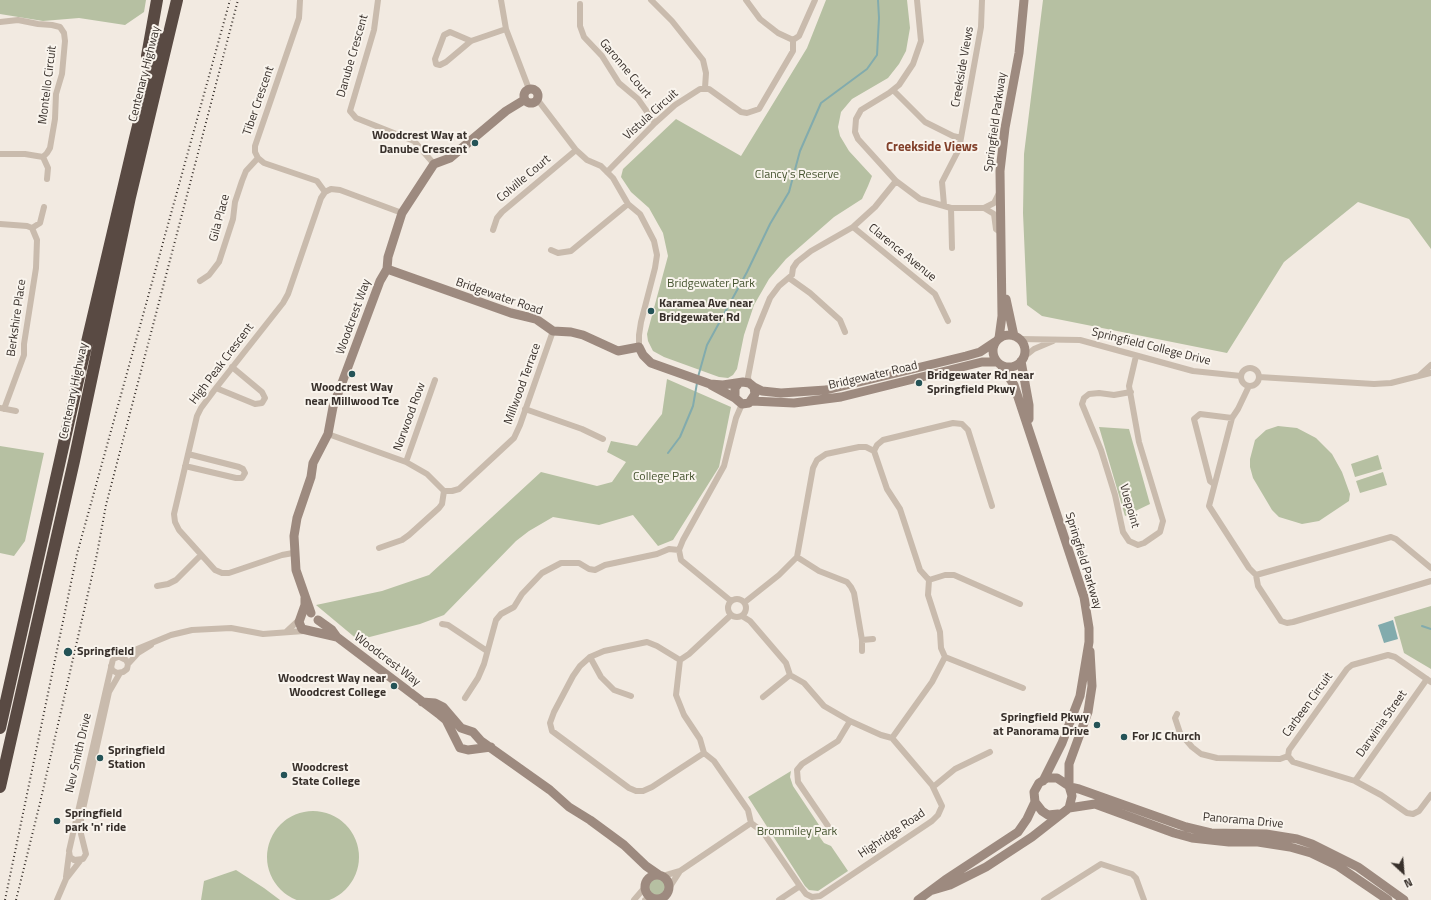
<!DOCTYPE html>
<html>
<head>
<meta charset="utf-8">
<style>
  body { margin:0 }
  #map { position:relative; width:1431px; height:900px; overflow:hidden; background:#f2eae1; font-family:"Titillium Web",sans-serif }
  canvas { display:block }
  .north { position:absolute; left:1383px; top:852px; width:40px; height:40px; -webkit-text-stroke:3px #f9f4ed; paint-order:stroke; rotate:154deg; font-size:11px; font-weight:700; line-height:16px; text-align:center; color:#38302b }
  .north::after { content:''; display:block; margin:auto; width:14px; height:18px; background:#38302b; clip-path:polygon(50% 0,100% 100%,50% 72%,0 100%) }
</style>
</head>
<body>
<div id="map">
<canvas width="1431" height="900"></canvas>
<div class="north">N</div>
</div>
<script>
const ctx = document.querySelector('canvas').getContext('2d');
ctx.lineJoin = 'round';
function fillPath(path, color) { ctx.fillStyle = color; ctx.fill(path, 'evenodd'); }
const poly = rows => new Path2D(rows.map(r => 'M' + r).join(''));
function stroke(path, color, width, dash) { ctx.strokeStyle = color; ctx.lineWidth = width; ctx.lineCap = dash ? 'butt' : 'round'; ctx.setLineDash(dash || []); ctx.stroke(path); }
function drawText(font, color, halo, rows, align = 'center') {
  ctx.font = font + ' "Titillium Web",sans-serif'; ctx.lineWidth = 4; ctx.setLineDash([]); ctx.textBaseline = 'middle'; ctx.strokeStyle = halo; ctx.fillStyle = color; for (const [text, x, y, turn = 0] of rows) {
    ctx.save(); ctx.translate(x, y); ctx.rotate((+turn || 0) * Math.PI / 180); ctx.textAlign = isNaN(turn) ? turn : align; if (halo) ctx.strokeText(text, 0, 0); ctx.fillText(text, 0, 0); ctx.restore();
  }
}
const green = poly([
  [0,0,146,0,144,12,125,25,79,18,43,21,0,14],
  [826,0,907,0,910,28,906,51,899,64,888,78,852,99,841,112,838,127,840,136,849,151,872,176,868,186,862,199,834,217,786,259,769,279,754,305,744,335,737,369,733,375,728,378,719,377,664,357,653,351,648,341,647,334,668,256,663,233,649,208,631,192,621,177,623,169,676,119,741,156,807,48],
  [1043,0,1431,0,1431,249,1409,219,1358,202,1284,262,1227,353,1042,316,1027,305,1023,213,1024,154],
  [667,379,731,407,719,467,673,540,658,546,633,515,599,525,553,517,529,531,516,541,444,615,420,624,358,640,316,605,382,591,429,575,541,472,597,486,612,482,626,462,607,452,611,441,637,446,662,414],
  [1278,426,1297,428,1316,438,1332,454,1342,472,1350,494,1349,501,1319,521,1302,524,1279,517,1272,510,1253,478,1250,467,1250,459,1255,440,1266,430],
  [1099,427,1129,429,1150,504,1125,516],
  [0,446,44,453,25,541,14,556,0,553],
  [1378,455,1382,469,1355,477,1351,464],
  [1383,472,1387,485,1360,493,1356,481],
  [1431,606,1431,669,1404,653,1394,617],
  [791,771,790,777,793,786,821,828,819,836,824,843,831,846,848,871,818,891,809,890,805,886,748,797],
  '267 857a46 46 0 1 1 92 0a46 46 0 1 1-92 0Z',
  [236,870,264,888,280,900,201,900,204,881],
  '649 887a8 8 0 1 1 16 0a8 8 0 1 1-16 0Z'
]);
const water = poly([
  [1393,620,1398,639,1384,643,1378,625]
]);
const stream = poly([
  [698,377,707,345,747,272,770,224,789,192,800,151,821,103,867,69,877,55,879,18,878,0],
  [668,453,680,437,693,406,697,383],
  [1422,626,1431,629]
]);
const street = poly([
  [300,0,299,18,255,146,255,152,258,158,264,163,317,181,325,192],
  [378,0,374,30,350,111,356,118,414,141,434,164],
  [501,0,506,29,529,89],
  [651,0,672,21,703,60,706,73,705,88],
  [917,0,921,41,913,64,899,85,889,93,861,110,856,119,855,132,858,139,896,181,920,199,951,208,984,208,994,214,996,229,1000,232],
  [580,4,580,26,584,37,602,56,619,83,638,99,655,123],
  [0,22,18,20,38,24,52,25,60,27,64,33,65,41,62,74,56,94,55,119,50,148,47,153,43,157,25,154,0,154],
  [793,40,799,36,815,0],
  [471,41,450,32,444,35,435,59,436,64,440,65,446,62,471,41,506,29],
  [893,90,925,122,953,136,961,138],
  [537,99,576,150,587,160,601,166,613,178,628,204,640,214,654,241,657,255,655,268,641,322,639,335,639,347],
  [43,157,48,168,47,179],
  [607,172,655,123,675,105,700,89,709,89,741,112,747,113,759,109,793,51,793,40,778,33,760,19,746,0],
  [944,205,942,182,959,149,981,27,982,0],
  [951,208,952,248],
  [984,208,994,203,999,193],
  [0,224,27,226,32,228,37,240,36,268,24,344,24,355,4,409],
  [853,227,875,207,896,181],
  [32,228,40,223,44,207],
  [493,230,497,218,502,212,576,150],
  [551,250,558,253,571,251,628,204],
  [789,278,810,293,840,320,845,332],
  [200,281,209,275,219,262,233,219,235,202,242,181,246,171,258,158],
  [1019,339,1080,340,1193,371,1241,376],
  [1024,357,1034,349,1053,341],
  '1241 377a9 9 0 1 1 18 0a9 9 0 1 1-18 0Z',
  [1420,375,1431,365],
  [1259,377,1374,384,1391,383,1431,373],
  [749,383,748,377,757,330,770,298,779,286,792,275,793,268,797,262,811,251,853,227,935,294,948,321],
  [1249,386,1238,409,1232,418,1209,506,1249,568,1256,575,1258,586,1281,621,1287,623,1293,622,1431,581],
  [216,388,255,404,262,403,265,398,262,392,232,367],
  [1131,392,1114,395,1099,393,1089,394,1084,398,1082,404,1101,450,1115,495,1123,532,1129,541,1138,545,1144,543,1160,532,1163,521,1139,442,1129,386,1136,356],
  [0,408,16,411],
  [525,409,582,429,603,439],
  [328,434,406,462,427,474,444,491,452,491,459,489,514,438,520,425,553,331],
  [874,451,877,445,883,440,953,423,962,424,968,430,992,506],
  [406,462,435,380],
  [185,466,236,478,242,478,245,473,243,469,239,467,188,454],
  [1214,484,1210,481,1194,419,1200,414,1232,418],
  [379,548,402,540,409,535,439,508,442,504,444,491],
  [293,553,282,555,229,573,222,573,215,570,179,530,175,522,174,514,197,416,201,408,216,388,283,303,288,294,321,198,325,192,331,189,340,190,402,213],
  [797,557,819,571,847,582,851,587,854,593,862,640],
  [1256,575,1391,537,1396,539,1431,568],
  [929,580,945,575,954,575,1020,604],
  [157,586,168,584,176,580,201,555],
  '728 608a9 9 0 1 1 18 0a9 9 0 1 1-18 0Z',
  [731,601,681,560,679,550,683,540,724,466,736,418,742,404],
  [745,602,779,575,797,557,813,468,817,460,826,454,859,447,866,447,874,451,887,489,900,509,920,570,929,580,928,595,940,632,941,648,945,657,932,682,892,738],
  [731,615,689,654,680,660,676,695,684,715,700,739,704,753,714,761,748,810,751,823],
  [742,616,750,621,786,663,790,675,804,683,824,706,850,721,881,735,892,738,932,785,942,806,938,815,932,821,820,896,812,897,806,894,800,886,763,832,751,823],
  [442,624,448,625,487,651],
  [286,632,300,619],
  [862,651,862,640,873,639],
  [590,657,601,677,614,690,631,696],
  [945,657,1023,688],
  [680,660,657,646,647,642,604,651,590,657,580,666,573,676,554,712,550,723,552,731,629,788,636,791,643,791,652,787,704,753],
  [128,664,138,653,151,645],
  [111,666,112,670,117,673,123,672,127,669,128,664,126,660,118,656],
  [120,673,109,692,81,818,81,834,86,854,83,859,74,860,70,857,69,851,113,659,171,635,192,630,231,628,263,634,304,631],
  [1431,682,1395,657,1388,655,1352,665,1347,669,1289,750,1288,756,1293,762,1355,781,1381,795,1407,813,1413,814,1419,811,1431,795],
  [763,697,790,675],
  [465,698,478,678,484,664,496,620,501,614,514,607,522,594,542,573,561,563,579,563,589,569,595,570,605,565,657,554,669,549,679,550],
  [1177,714,1175,718,1180,733,1192,747,1201,754,1217,758,1280,759,1288,756],
  [1355,781,1427,679],
  [933,787,955,769,990,752],
  [830,834,828,826,798,782,797,770,802,764,838,741,850,721],
  [663,876,680,871,751,823],
  [66,877,69,854],
  [669,888,680,871],
  [57,900,66,879,80,861],
  [634,900,646,886],
  [645,900,654,898],
  [779,900,800,886],
  [1044,900,1101,864,1132,874,1136,878,1144,900]
]);
const secondary = poly([
  '524 96a7 7 0 1 1 14 0a7 7 0 1 1-14 0Z',
  [387,269,511,313,536,319,553,331,571,332,583,335,618,351,639,347,643,355,651,363,710,384,723,385,743,382,749,383,754,387,755,394,749,403,742,404,735,398,735,388,739,383],
  [1006,299,1014,336],
  '993 351a16 16 0 1 1 32 0a16 16 0 1 1-32 0Z',
  [999,338,1002,316,1000,171,1005,128,1019,53,1024,0],
  [1021,361,1029,405,1029,419],
  [1001,365,1014,385,1084,597,1089,628,1089,642,1080,696,1062,743,1043,781],
  [711,385,735,398],
  [754,387,762,391,781,393,826,390,966,356,980,352,995,342],
  [752,401,794,403,841,397,982,362,997,362],
  [305,598,305,605,299,622,302,629,337,637],
  [311,613,296,570,294,536,297,518,311,477,313,463,328,434,333,407,380,281,387,269,388,257,402,213,434,164,450,158,506,111,524,100],
  [318,620,332,630,337,637,440,715,446,720,460,748,468,750,491,747],
  [422,702,435,703,443,707,461,728,473,732,481,741,550,790,569,807,590,820,624,845,646,866,659,875],
  [1070,787,1079,789,1186,827,1211,833,1266,834,1297,839,1312,844,1358,867,1404,900],
  [1069,808,1095,804,1174,833,1192,838,1229,842,1258,842,1290,847,1311,853,1338,866,1388,900],
  [1058,814,1048,815,1042,811,1035,802,1034,792,1039,783,1047,778,1057,778,1069,786],
  '645 887a12 12 0 1 1 24 0a12 12 0 1 1-24 0Z',
  [933,890,950,885,986,867,1032,837,1069,808,1072,796,1069,786,1069,764,1088,712,1092,686,1090,651],
  [918,900,945,880,1018,832,1027,819,1035,802]
]);
const highway = poly([
  [147,56,157,0],
  [0,728,79,376,135,138,160,36],
  [0,787,74,461,130,197,177,0]
]);
const rail = poly([
  [5,900,77,554,230,0],
  [16,900,40,803,97,554,106,505,238,0]
]);
const markers = [
  [475,143,4,"#245357"],
  [651,311,4,"#245357"],
  [352,374,4,"#245357"],
  [919,383,4,"#245357"],
  [68,652,5,"#245357"],
  [394,686,4,"#245357"],
  [1097,725,4,"#245357"],
  [1124,737,4,"#245357"],
  [100,758,4,"#245357"],
  [284,775,4,"#245357"],
  [57,821,4,"#245357"]
];
const streetNames = [
  ["Danube Crescent",353,56,-74],
  ["Creekside Views",963,67,-80],
  ["Garonne Court",625,69,50],
  ["Centenary Highway",145,74,-76],
  ["Montello Circuit",48,85,-83],
  ["Tiber Crescent",259,101,-71],
  ["Vistula Circuit",651,115,-42],
  ["Springfield Parkway",996,122,-82],
  ["Colville Court",524,179,-40],
  ["Gila Place",220,218,-75],
  ["Clarence Avenue",902,253,39],
  ["Bridgewater Road",499,297,19],
  ["Woodcrest Way",354,317,-70],
  ["Berkshire Place",17,318,-82],
  ["Springfield College Drive",1151,347,14],
  ["High Peak Crescent",222,364,-53],
  ["Bridgewater Road",873,376,-13],
  ["Millwood Terrace",523,384,-70],
  ["Centenary Highway",74,391,-78],
  ["Norwood Row",410,417,-70],
  ["Vuepoint",1129,506,74],
  ["Springfield Parkway",1083,561,73],
  ["Woodcrest Way",387,660,37],
  ["Carbeen Circuit",1308,705,-54],
  ["Darwinia Street",1382,724,-55],
  ["Nev Smith Drive",79,753,-77],
  ["Panorama Drive",1243,821,5],
  ["Highridge Road",892,834,-34]
];
const poiNames = [
  ["Woodcrest Way at",467,136,"right"],
  ["Danube Crescent",467,150,"right"],
  ["Karamea Ave near",659,304],
  ["Bridgewater Rd",659,318],
  ["Bridgewater Rd near",927,376],
  ["Springfield Pkwy",927,390],
  ["Woodcrest Way",352,388,"center"],
  ["near Millwood Tce",352,402,"center"],
  ["Springfield",77,652],
  ["Woodcrest Way near",386,679,"right"],
  ["Woodcrest College",386,693,"right"],
  ["Springfield Pkwy",1089,718,"right"],
  ["at Panorama Drive",1089,732,"right"],
  ["For JC Church",1132,737],
  ["Springfield",108,751],
  ["Station",108,765],
  ["Woodcrest",292,768],
  ["State College",292,782],
  ["Springfield",65,814],
  ["park 'n' ride",65,828]
];
const parkNames = [
  ["Clancy's Reserve",797,175],
  ["Bridgewater Park",711,284],
  ["College Park",664,477],
  ["Brommiley Park",797,832]
];
const neighbourhoodNames = [
  ["Creekside Views",932,148]
];
fillPath(green, '#b6c0a2');
fillPath(water, '#82abad');
stroke(stream, '#82abad', 2);
stroke(street, '#c9bbad', 6);
stroke(secondary, '#9d8a7f', 9);
stroke(highway, '#594a43', 12);
stroke(rail, '#38302b', 2, [1, 3]);
for (const [x, y, r, color] of markers) { const dot = new Path2D(); dot.arc(x, y, r, 0, 2 * Math.PI); ctx.fillStyle = color; ctx.fill(dot); stroke(dot, '#f9f4ed', 1.5); }
drawText('12px', '#38302b', '#f9f4ed', streetNames);
drawText('bold 12px', '#38302b', '#f9f4ed', poiNames, 'left');
drawText('12px', '#475531', '#f9f4ed', parkNames);
drawText('bold 13px', '#82402a', '#f9f4ed', neighbourhoodNames);
</script>
</body>
</html>
